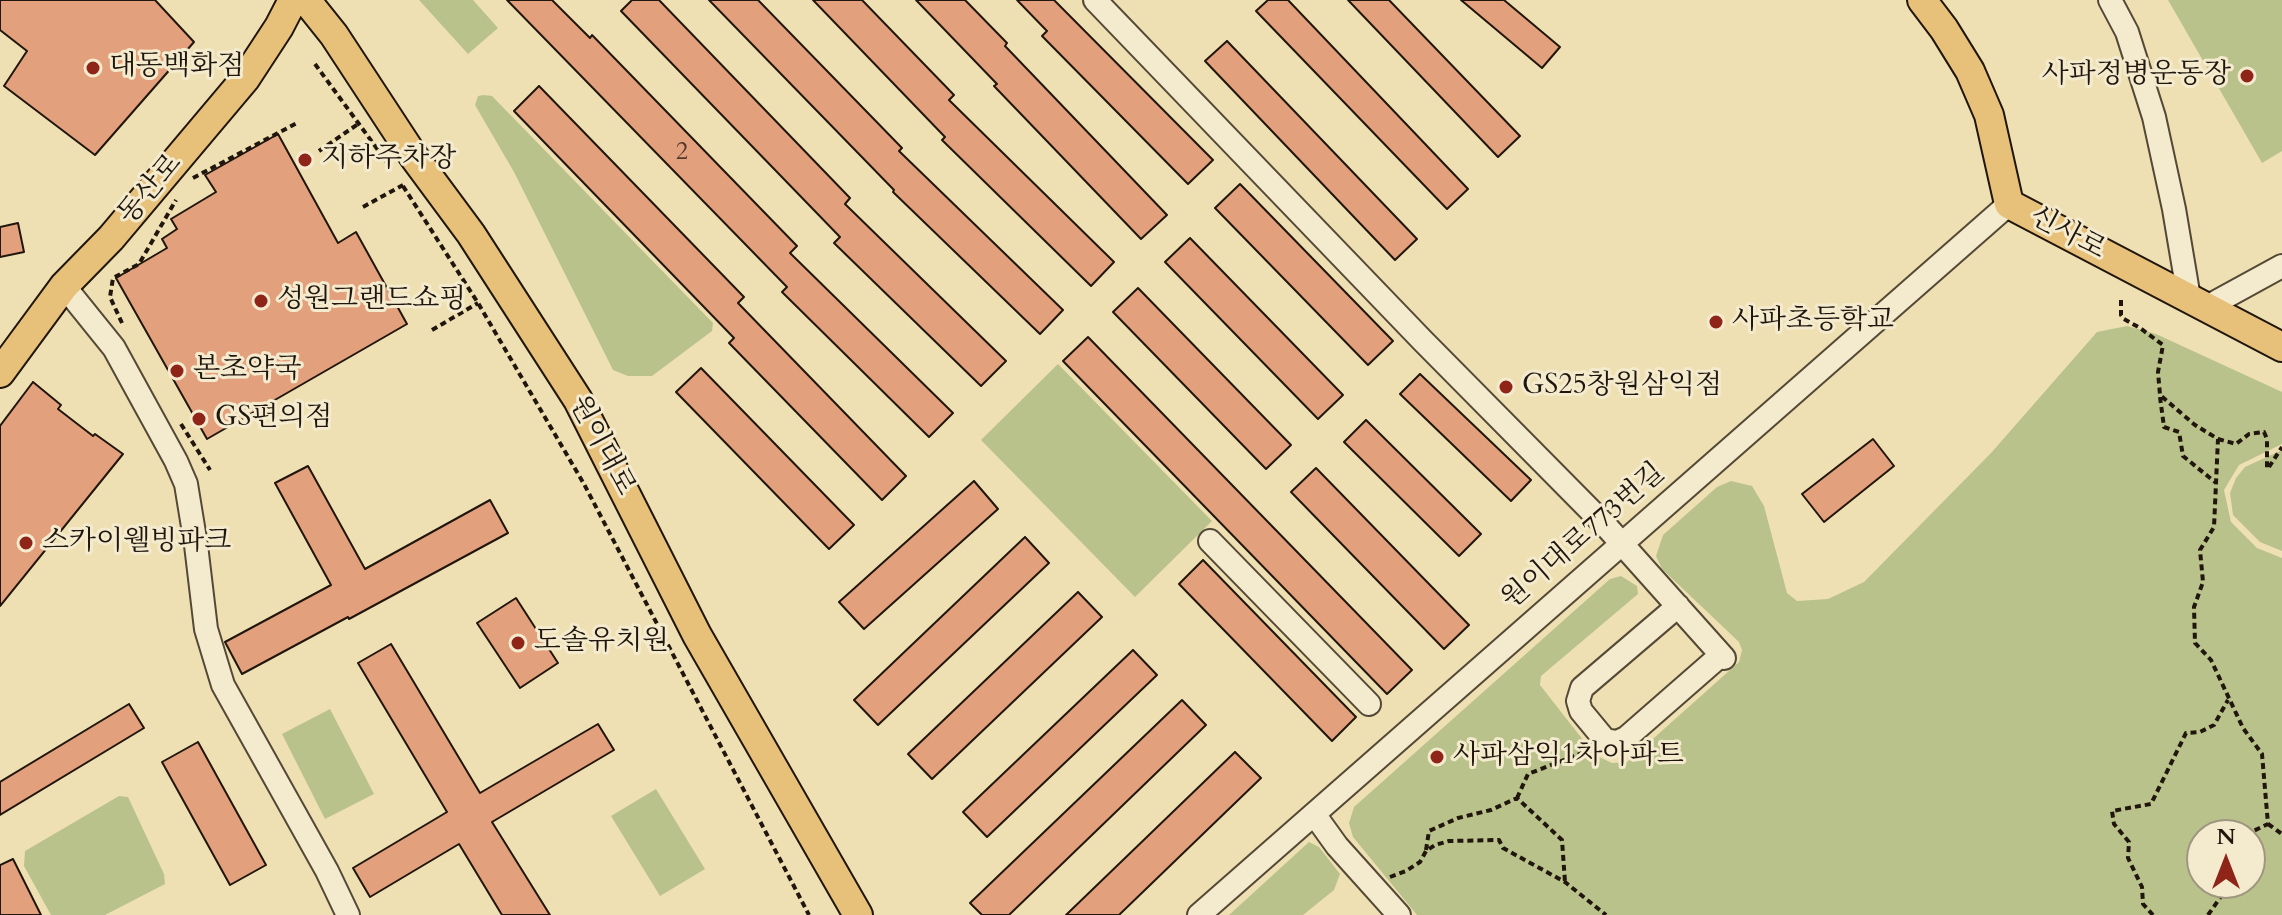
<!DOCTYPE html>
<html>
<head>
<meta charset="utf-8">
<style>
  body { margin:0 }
  #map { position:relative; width:2282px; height:915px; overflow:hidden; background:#eee0b3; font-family:Cardo,serif }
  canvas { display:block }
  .north { position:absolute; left:2186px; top:819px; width:80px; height:80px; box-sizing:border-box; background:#f4ebce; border:2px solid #9f9681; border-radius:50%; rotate:0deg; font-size:22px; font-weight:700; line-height:32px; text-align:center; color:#20160d }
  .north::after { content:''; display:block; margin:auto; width:28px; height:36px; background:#8f2418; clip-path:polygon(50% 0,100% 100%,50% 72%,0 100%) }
</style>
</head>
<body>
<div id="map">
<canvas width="2282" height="915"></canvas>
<div class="north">N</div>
</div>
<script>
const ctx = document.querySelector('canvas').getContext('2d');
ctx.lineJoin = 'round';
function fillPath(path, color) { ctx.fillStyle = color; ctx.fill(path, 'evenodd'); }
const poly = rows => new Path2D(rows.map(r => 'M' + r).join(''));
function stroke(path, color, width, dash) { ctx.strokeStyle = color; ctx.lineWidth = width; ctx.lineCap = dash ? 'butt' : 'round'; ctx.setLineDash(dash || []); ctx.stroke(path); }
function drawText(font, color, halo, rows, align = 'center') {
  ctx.font = font + ' Cardo,"Noto Serif KR",serif'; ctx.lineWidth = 6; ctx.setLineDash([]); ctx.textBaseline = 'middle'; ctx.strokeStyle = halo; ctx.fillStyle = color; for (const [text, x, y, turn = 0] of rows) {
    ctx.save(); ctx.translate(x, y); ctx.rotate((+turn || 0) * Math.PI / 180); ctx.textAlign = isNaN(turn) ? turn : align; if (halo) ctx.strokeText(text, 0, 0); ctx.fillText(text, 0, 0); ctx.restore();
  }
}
const green = poly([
  [419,0,473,0,498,28,468,54],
  [2168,0,2282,0,2282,151,2262,163],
  [484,95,492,96,713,323,712,331,652,376,628,376,613,370,514,172,475,105,478,96],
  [2127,326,2156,334,2282,392,2282,444,2239,465,2224,490,2231,522,2257,548,2282,558,2282,915,1417,915,1353,837,1349,823,1354,807,1610,579,1621,576,1637,586,1638,594,1541,676,1540,685,1587,745,1599,757,1612,763,1627,762,1739,662,1742,650,1739,642,1662,569,1656,556,1663,535,1717,487,1731,481,1752,486,1764,506,1787,593,1797,601,1828,599,1864,582,1991,453,2097,332],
  [2202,835,2250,835,2250,883,2202,883],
  [1058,364,1212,521,1135,597,981,440],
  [2282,450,2282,551,2260,542,2233,515,2230,493,2236,478,2245,467],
  [330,709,374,794,325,819,282,734],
  [656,789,705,869,660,896,611,816],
  [119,796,128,797,164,874,165,884,105,915,51,915,24,866,25,851],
  [1309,842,1319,847,1340,874,1334,890,1303,915,1229,915]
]);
const building = poly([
  [0,0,155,0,194,42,95,155,4,86,27,51,0,30,0,0],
  [507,0,552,0,590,38,592,35,797,246,790,253,953,413,929,437,782,292,787,287,507,0],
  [632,0,659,0,850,198,845,204,1006,361,981,386,834,243,840,237,621,11,632,0],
  [709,0,758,0,902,148,899,151,1063,310,1040,334,893,192,894,190,709,0],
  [813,0,862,0,954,95,949,100,1114,262,1091,286,942,140,945,137,813,0],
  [916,0,965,0,1007,43,1005,46,1167,215,1141,239,994,86,997,84,916,0],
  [1017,0,1054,0,1213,160,1188,184,1042,36,1047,31,1017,0],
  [1268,0,1288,0,1468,189,1447,209,1256,11,1268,0],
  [1348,0,1389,0,1520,136,1498,157,1348,0],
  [1461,0,1504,0,1560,47,1542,68,1461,0],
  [1227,41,1417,239,1395,260,1205,61,1227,41],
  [539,86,744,297,738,303,906,476,882,500,729,343,734,338,514,111,539,86],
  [278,134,338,243,356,232,407,324,207,439,116,278,167,248,162,239,177,229,171,219,216,192,205,175,278,134],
  [1240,184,1393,341,1368,365,1215,208,1240,184],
  [18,223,24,252,0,257,0,227,18,223],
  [1190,238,1343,395,1318,419,1165,262,1190,238],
  [1138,288,1291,445,1266,469,1113,312,1138,288],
  [1088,337,1412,670,1387,694,1063,361,1088,337],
  [701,368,854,525,829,549,676,392,701,368],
  [1420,374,1531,480,1511,501,1400,394,1420,374],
  [33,382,61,405,58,409,93,436,95,434,123,454,0,606,0,426,33,382],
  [1366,420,1481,534,1459,556,1344,442,1366,420],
  [1873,439,1894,466,1824,522,1802,494,1873,439],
  [308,466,365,569,490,500,508,533,349,619,348,617,242,674,225,642,331,585,275,483,308,466],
  [1316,468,1469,625,1444,649,1291,492,1316,468],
  [974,481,998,509,864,629,839,602,974,481],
  [1025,537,1049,563,878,725,854,700,1025,537],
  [1203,560,1356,717,1332,741,1179,584,1203,560],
  [1078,592,1102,617,932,779,908,754,1078,592],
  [516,598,558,663,520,688,477,623,516,598],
  [391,644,480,793,598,724,614,750,492,822,550,915,502,915,459,844,370,897,353,868,447,812,358,663,391,644],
  [1133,650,1157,675,987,837,963,812,1133,650],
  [1182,700,1206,725,1009,915,982,915,970,903,1182,700],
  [129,704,144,728,0,815,0,782,129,704],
  [198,742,266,865,230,885,162,762,198,742],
  [1235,752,1261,778,1119,915,1066,915,1235,752],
  [13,859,41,915,0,915,0,865,13,859]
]);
const path = poly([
  [315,64,389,165],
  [319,151,358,124],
  [193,178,297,123],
  [403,186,478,303,584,484,809,915],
  [363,207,403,185],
  [2121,300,2121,315,2124,319,2140,328,2163,345,2158,372,2160,395,2195,425,2218,439,2214,527,2200,550,2203,582,2194,607,2195,643,2211,660,2243,728,2262,754,2268,824,2245,835],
  [122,323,110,297,113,278,139,264,176,200],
  [432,330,478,303],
  [2160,397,2164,427,2179,432,2183,456,2215,482],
  [181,424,210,470],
  [2218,439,2236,444,2249,434,2264,432,2267,439,2267,469],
  [2269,467,2282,447],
  [1517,798,1528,774,1587,751],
  [2268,824,2282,834],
  [1426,850,1429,831,1458,818,1491,810,1517,798,1562,840,1565,882],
  [1390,877,1406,871,1420,862,1426,851,1435,845,1449,841,1499,840,1503,848,1565,882,1606,915],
  [2153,915,2143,904,2142,887,2128,858,2129,842,2114,824,2112,811,2151,804,2186,733,2200,732,2214,725,2228,700],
  [2208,915,2220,898,2223,883]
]);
const minor = poly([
  [1095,0,1423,341,1606,526,1724,658],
  [2110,0,2127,32,2154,117,2174,209,2189,298],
  [64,286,114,348,176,461,186,484,196,545,206,629,223,685,327,871,348,915],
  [2207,307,2282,266],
  [1210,541,1369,704],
  [1678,606,1582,688,1578,701,1581,711,1605,740,1617,742,1626,738,1721,655],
  [1314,814,1337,846,1399,915],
  [1199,915,2009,204]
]);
const major = poly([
  [306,0,334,35,414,157,471,234,578,400,697,635,858,915],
  [1922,0,1944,29,1970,71,1989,115,2009,204,2282,347],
  [0,373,64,286,111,238,245,79,279,27,293,0]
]);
const markers = [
  [93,68,8,"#8f2418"],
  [2247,76,8,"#8f2418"],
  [305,160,8,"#8f2418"],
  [261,301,8,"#8f2418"],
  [1716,322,8,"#8f2418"],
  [177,371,8,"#8f2418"],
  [1506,387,8,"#8f2418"],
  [199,419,8,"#8f2418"],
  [26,543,8,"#8f2418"],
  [518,643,8,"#8f2418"],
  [1437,757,8,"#8f2418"]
];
const numberNames = [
  ["2",682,153]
];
const poiNames = [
  ["대동백화점",109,68],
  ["사파정병운동장",2231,76,"right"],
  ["지하주차장",321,160],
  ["성원그랜드쇼핑",277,301],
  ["사파초등학교",1732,322],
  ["본초약국",193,371],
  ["GS25창원삼익점",1522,387],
  ["GS편의점",215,419],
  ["스카이웰빙파크",42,543],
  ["도솔유치원",534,643],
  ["사파삼익1차아파트",1453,757]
];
const streetNames = [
  ["동산로",151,190,-50],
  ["신사로",2067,234,28],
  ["원이대로",601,446,62],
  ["원이대로773번길",1584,537,-41]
];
fillPath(green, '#bac28b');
fillPath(building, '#e3a07c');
stroke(building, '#20160d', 2);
stroke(minor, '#544836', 26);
stroke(major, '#20160d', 32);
stroke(path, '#20160d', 4, [6, 4]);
stroke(minor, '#f4ebce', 22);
stroke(major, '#e7c07a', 28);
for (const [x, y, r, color] of markers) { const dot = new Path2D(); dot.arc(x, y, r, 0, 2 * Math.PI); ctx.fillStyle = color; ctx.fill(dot); stroke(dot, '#f4ebce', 3); }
drawText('24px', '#513829', null, numberNames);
drawText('28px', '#20160d', '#f4ebce', poiNames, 'left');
drawText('28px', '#20160d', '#f4ebce', streetNames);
</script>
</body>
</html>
